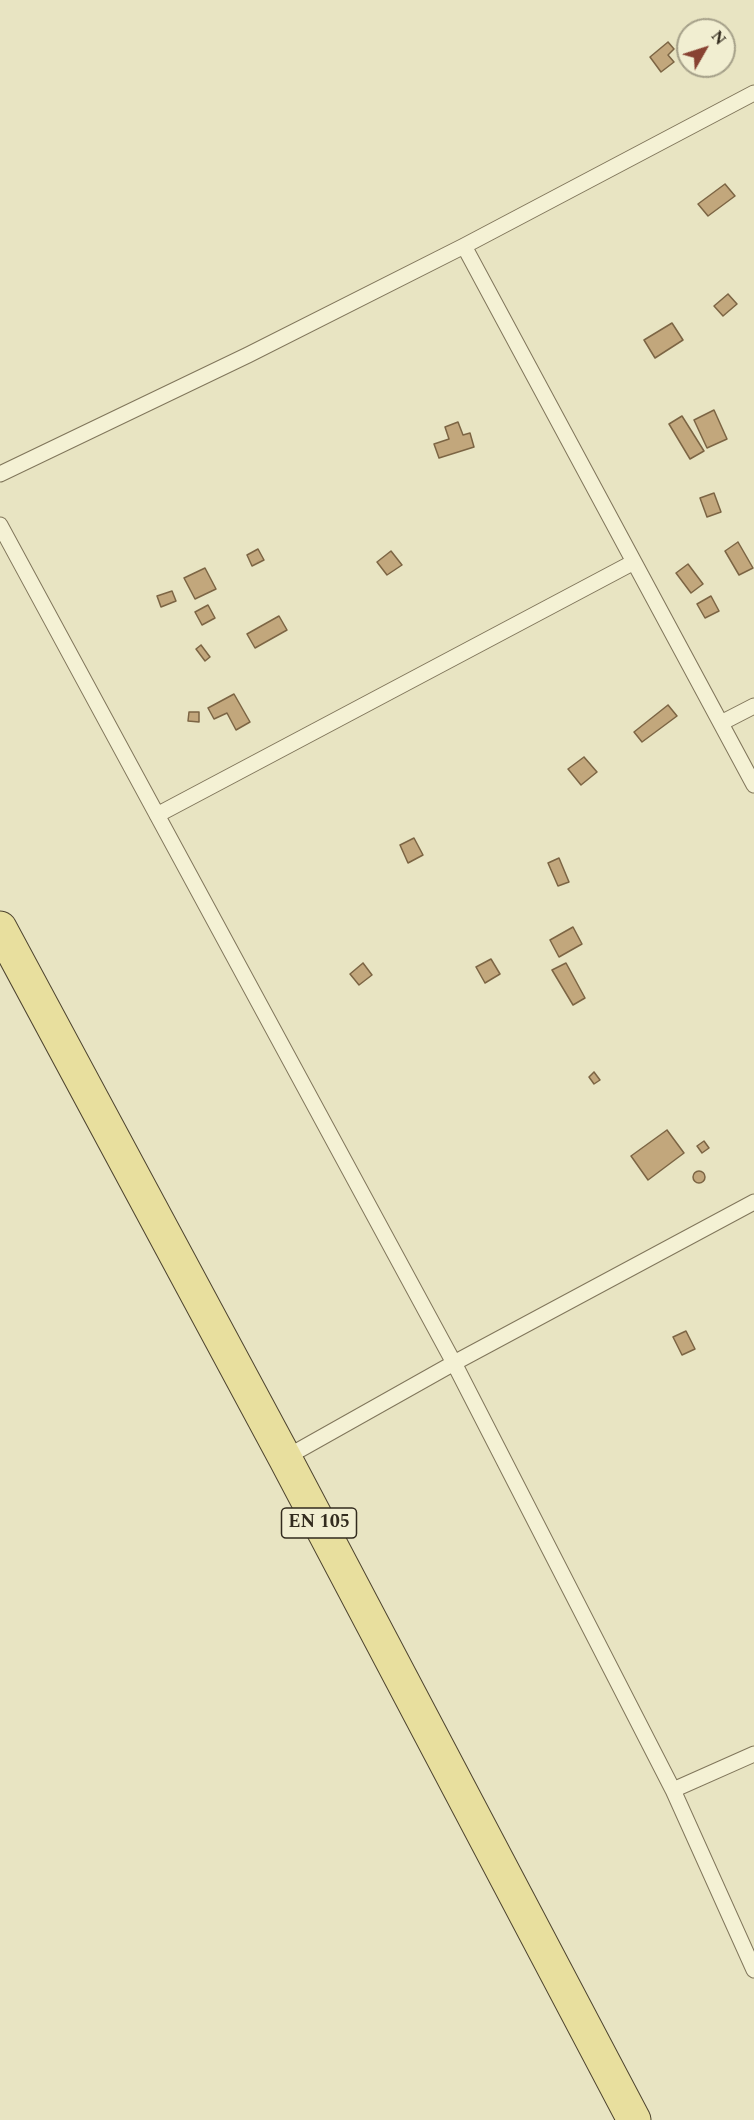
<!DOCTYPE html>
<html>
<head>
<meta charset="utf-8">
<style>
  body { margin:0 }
  #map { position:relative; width:754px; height:2120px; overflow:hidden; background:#e8e4c2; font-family:Spectral,serif }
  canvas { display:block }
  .north { position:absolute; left:676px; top:18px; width:60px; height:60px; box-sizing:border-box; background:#f1eed1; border:2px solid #a5a089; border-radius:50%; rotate:51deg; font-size:16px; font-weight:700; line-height:24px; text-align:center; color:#322b1e }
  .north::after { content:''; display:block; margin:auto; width:21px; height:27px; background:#884232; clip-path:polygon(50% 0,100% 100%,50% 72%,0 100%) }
</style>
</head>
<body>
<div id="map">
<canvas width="754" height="2120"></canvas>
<div class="north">N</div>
</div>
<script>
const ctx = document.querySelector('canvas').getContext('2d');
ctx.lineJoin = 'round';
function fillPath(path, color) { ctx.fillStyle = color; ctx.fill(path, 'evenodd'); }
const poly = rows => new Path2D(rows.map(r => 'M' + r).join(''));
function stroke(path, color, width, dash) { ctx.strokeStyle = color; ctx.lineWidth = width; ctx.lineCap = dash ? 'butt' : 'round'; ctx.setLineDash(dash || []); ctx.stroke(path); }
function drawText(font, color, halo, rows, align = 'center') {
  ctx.font = font + ' Spectral,serif'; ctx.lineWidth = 5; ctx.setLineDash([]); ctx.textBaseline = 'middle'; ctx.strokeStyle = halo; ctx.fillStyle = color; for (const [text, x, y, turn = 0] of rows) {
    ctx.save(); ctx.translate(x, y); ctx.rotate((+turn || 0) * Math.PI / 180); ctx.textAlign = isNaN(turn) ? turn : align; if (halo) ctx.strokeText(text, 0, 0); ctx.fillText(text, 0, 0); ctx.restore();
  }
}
const building = poly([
  [668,42,674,49,668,55,674,62,661,72,650,57,668,42],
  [725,184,735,196,708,216,698,204,725,184],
  [728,294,737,304,723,316,714,306,728,294],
  [672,323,683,340,655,358,644,340,672,323],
  [714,410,727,439,707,448,694,420,714,410],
  [682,416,704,451,690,459,669,424,682,416],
  [458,422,463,435,470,433,474,447,439,458,434,444,449,439,445,427,458,422],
  [714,493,721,512,707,517,700,498,714,493],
  [738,542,753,568,739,575,725,551,738,542],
  [258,549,264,560,252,566,247,555,258,549],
  [391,551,402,565,387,575,377,562,391,551],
  [688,564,703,584,691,593,676,573,688,564],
  [205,568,216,589,195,599,184,578,205,568],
  [172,591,176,601,161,607,157,596,172,591],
  [711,596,719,611,705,618,697,604,711,596],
  [208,605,215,618,202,625,195,612,208,605],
  [279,616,287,630,255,648,247,634,279,616],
  [201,645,210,657,205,661,196,649,201,645],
  [234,694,250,722,236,730,227,713,214,719,208,708,234,694],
  [668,705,677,716,642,742,634,732,668,705],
  [189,712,199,712,199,722,188,721,189,712],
  [584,757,597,772,581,785,568,769,584,757],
  [414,838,423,855,408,863,400,845,414,838],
  [559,858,569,882,558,886,548,863,559,858],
  [573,927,582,944,559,957,550,940,573,927],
  [491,959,500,974,485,983,476,967,491,959],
  [363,963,372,975,359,985,350,974,363,963],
  [566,963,585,998,573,1005,552,970,566,963],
  [594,1072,600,1080,594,1084,589,1077,594,1072],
  [667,1130,684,1153,648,1180,631,1156,667,1130],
  [704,1141,709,1148,702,1153,697,1146,704,1141],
  '693 1177a6 6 0 1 1 12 0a6 6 0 1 1-12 0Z',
  [686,1331,695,1349,682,1355,673,1337,686,1331]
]);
const service = poly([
  [464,246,754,785],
  [0,474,248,355,464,246,754,93],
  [0,525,454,1363,673,1790,754,1970],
  [721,723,754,706],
  [157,815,634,562],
  [285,1458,454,1363,754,1202],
  [673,1790,754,1754]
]);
const primary = poly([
  [0,928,285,1458,634,2120]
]);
const shields = [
  [319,1523,75]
];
const shieldNames = [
  ["EN 105",319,1523]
];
fillPath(building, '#c2a77c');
stroke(building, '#7c6544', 1.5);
stroke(service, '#80765b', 17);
stroke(primary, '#4e442f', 35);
stroke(service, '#f4f1d4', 15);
stroke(primary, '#e8df9e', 33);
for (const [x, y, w] of shields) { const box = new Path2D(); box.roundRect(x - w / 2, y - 15, w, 30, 4.5); ctx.fillStyle = '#f1eed1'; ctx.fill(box); stroke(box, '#322b1e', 1.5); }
drawText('bold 18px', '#322b1e', null, shieldNames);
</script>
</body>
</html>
